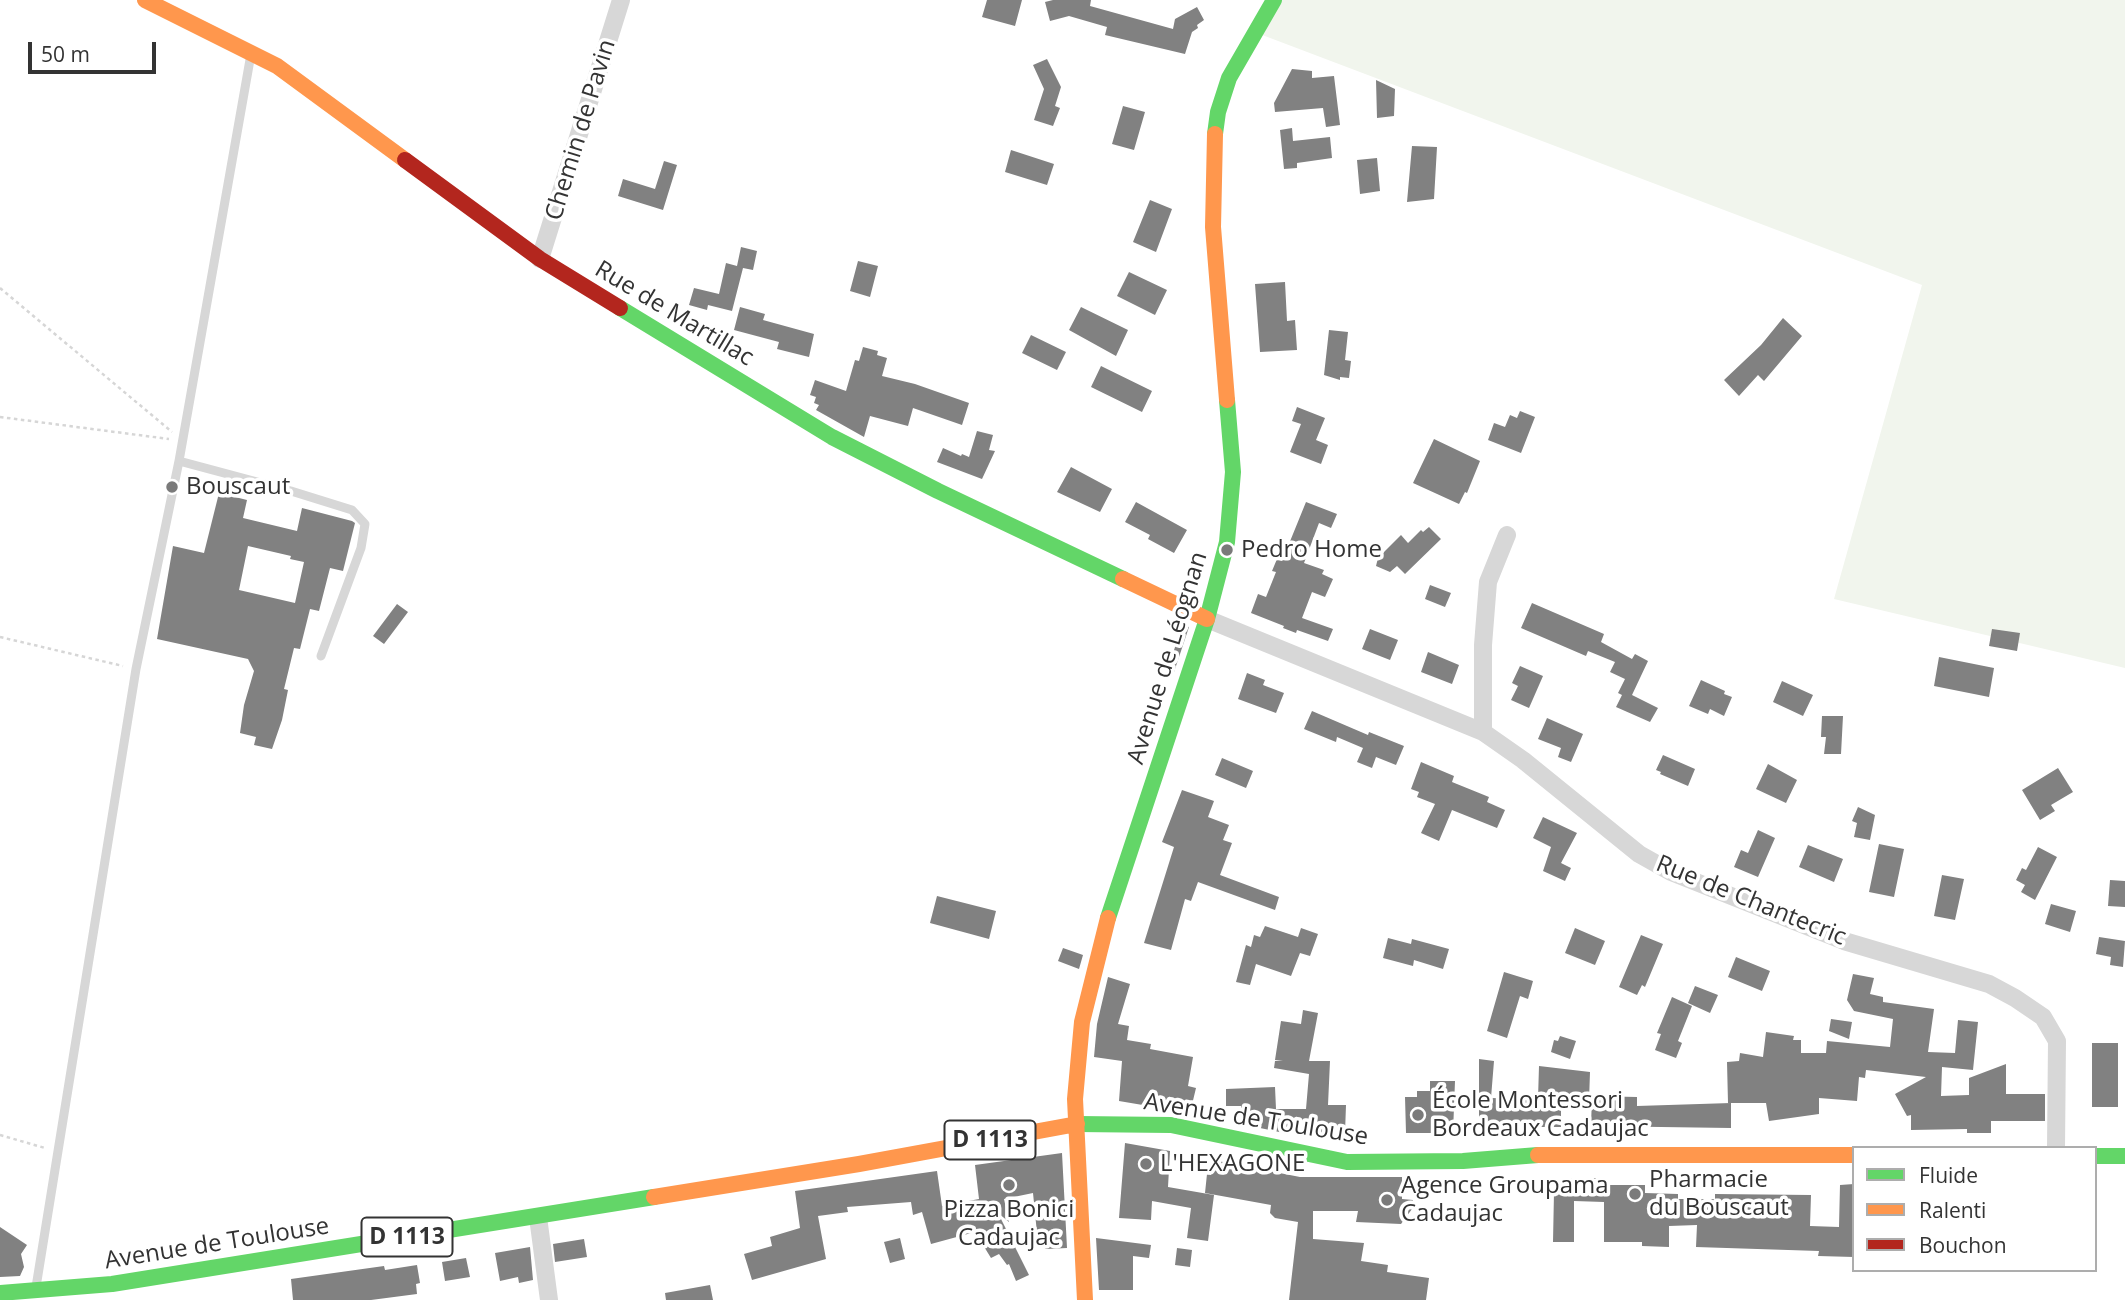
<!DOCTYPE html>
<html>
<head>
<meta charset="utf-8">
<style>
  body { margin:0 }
  #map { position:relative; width:2125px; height:1300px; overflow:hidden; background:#fff; font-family:"Open Sans",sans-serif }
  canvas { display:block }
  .legend { position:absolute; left:1852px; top:1146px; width:245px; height:126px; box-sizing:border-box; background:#fff; border:2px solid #adadad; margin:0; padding:9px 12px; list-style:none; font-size:21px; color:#333 }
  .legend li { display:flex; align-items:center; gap:14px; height:35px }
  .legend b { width:35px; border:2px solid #adadad }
  .scale { position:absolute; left:28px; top:42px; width:128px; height:32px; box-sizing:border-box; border:4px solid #333; border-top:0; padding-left:9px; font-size:21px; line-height:24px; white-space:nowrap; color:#333; -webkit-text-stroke:5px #fff; paint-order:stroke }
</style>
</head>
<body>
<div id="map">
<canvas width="2125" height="1300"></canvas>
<ul class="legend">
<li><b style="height:9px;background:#63d668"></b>Fluide</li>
<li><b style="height:9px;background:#ff974d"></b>Ralenti</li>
<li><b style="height:9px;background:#b3261e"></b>Bouchon</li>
</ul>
<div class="scale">50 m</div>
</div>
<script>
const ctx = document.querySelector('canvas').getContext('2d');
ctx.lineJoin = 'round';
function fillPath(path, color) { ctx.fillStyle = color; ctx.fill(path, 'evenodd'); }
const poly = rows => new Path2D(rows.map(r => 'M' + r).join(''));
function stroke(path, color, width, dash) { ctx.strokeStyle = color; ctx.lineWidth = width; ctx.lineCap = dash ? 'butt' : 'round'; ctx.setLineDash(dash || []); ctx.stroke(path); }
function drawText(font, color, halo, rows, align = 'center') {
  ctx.font = font + ' "Open Sans",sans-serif'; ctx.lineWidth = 7; ctx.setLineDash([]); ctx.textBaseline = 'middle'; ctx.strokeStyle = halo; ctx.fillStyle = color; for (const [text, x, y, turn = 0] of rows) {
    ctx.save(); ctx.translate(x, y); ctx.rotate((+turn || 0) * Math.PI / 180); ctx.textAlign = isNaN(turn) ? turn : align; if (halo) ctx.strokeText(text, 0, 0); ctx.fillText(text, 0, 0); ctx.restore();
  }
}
const green = poly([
  [1274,0,2125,0,2125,668,1834,599,1922,285,1257,33]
]);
const building = poly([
  [987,0,1022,0,1015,26,982,17],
  [1053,0,1091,0,1090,6,1173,29,1175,19,1197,7,1204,20,1197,25,1198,28,1192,32,1185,54,1105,35,1107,27,1069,16,1050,21,1045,2],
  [1047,59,1061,87,1055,106,1060,108,1053,126,1034,120,1044,89,1033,65],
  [1292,69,1312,71,1312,78,1334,76,1340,125,1326,127,1323,108,1275,112,1274,103],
  [1376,80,1395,89,1394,116,1377,118],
  [1123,106,1145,112,1134,150,1112,144],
  [1292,128,1293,141,1330,137,1332,158,1297,163,1297,168,1284,169,1280,130],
  [1412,146,1437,147,1434,199,1407,202],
  [1011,150,1054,164,1047,185,1005,172],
  [1377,158,1380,191,1360,194,1357,160],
  [664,161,677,165,663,210,618,196,623,179,655,189],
  [1150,200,1172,209,1156,252,1133,242],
  [741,247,757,251,753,270,743,268,732,311,708,305,707,310,689,305,694,288,719,294,726,263,737,266],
  [858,261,878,266,870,297,850,291],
  [1129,272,1167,290,1155,315,1117,296],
  [1285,282,1287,321,1295,320,1297,350,1260,352,1255,284],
  [740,307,765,314,763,320,814,334,809,357,777,349,779,342,734,330],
  [1081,307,1128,330,1116,356,1069,330],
  [1783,318,1802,336,1764,381,1758,375,1739,396,1724,380,1761,345],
  [1329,330,1348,332,1345,360,1351,361,1349,378,1340,377,1340,380,1324,375],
  [1031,335,1066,352,1057,370,1022,353],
  [863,347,878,351,877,355,887,358,882,376,915,384,969,403,962,425,913,408,908,426,870,416,864,437,816,410,819,405,814,403,816,397,810,395,815,380,846,391,855,360,859,361],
  [1101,366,1152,391,1142,412,1091,387],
  [1297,407,1325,418,1316,440,1328,445,1321,464,1290,452,1301,424,1292,421],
  [1520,411,1535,417,1521,453,1488,440,1494,423,1505,427,1510,415,1517,418],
  [977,431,993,435,989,450,995,451,982,479,937,462,943,448,961,456,962,454,969,457],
  [1434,439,1480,461,1467,493,1465,492,1459,504,1413,483],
  [1071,467,1112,489,1100,512,1057,492],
  [219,493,247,500,243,518,297,531,302,508,352,521,355,523,343,571,330,568,319,611,310,609,300,649,294,648,284,689,288,690,282,720,272,749,254,745,256,737,240,733,244,705,254,671,248,659,157,639,173,546,204,553],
  [248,546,291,556,290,559,304,562,295,603,239,590],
  [1136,502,1187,530,1174,553,1148,539,1150,535,1125,522],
  [1306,502,1337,514,1331,528,1319,523,1304,563,1324,570,1322,574,1333,579,1325,597,1312,592,1302,618,1333,629,1328,641,1297,630,1296,633,1283,628,1284,626,1251,613,1258,594,1266,597,1276,572,1272,571,1277,559,1282,561],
  [1429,527,1441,539,1405,574,1397,566,1390,572,1376,566,1378,558,1401,535,1408,543,1421,530,1423,532],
  [1430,585,1451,593,1445,607,1425,599],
  [1532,603,1604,634,1601,642,1632,659,1635,654,1648,661,1632,695,1658,708,1650,722,1616,707,1622,695,1618,693,1625,679,1610,672,1615,662,1588,651,1586,656,1521,628],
  [397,604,408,612,384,644,373,636],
  [1182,624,1189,627,1174,672,1168,670],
  [1370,629,1398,640,1390,660,1362,649],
  [1992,629,2020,633,2017,651,1989,646],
  [1428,652,1459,665,1452,684,1421,672],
  [1939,657,1994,668,1989,697,1934,686],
  [1520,666,1543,676,1529,708,1511,700,1518,686,1512,683],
  [1247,673,1265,680,1263,685,1284,693,1276,713,1238,699],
  [1701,680,1725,691,1724,694,1732,697,1724,716,1710,709,1708,714,1689,706],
  [1782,681,1813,695,1803,716,1773,702],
  [1312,711,1368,735,1369,732,1404,746,1396,765,1376,757,1372,768,1357,762,1363,748,1337,737,1336,742,1304,729],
  [1822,716,1843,716,1841,754,1824,754,1826,737,1821,737],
  [1547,718,1583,734,1571,762,1558,757,1561,748,1538,739],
  [1663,755,1695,769,1688,786,1660,774,1661,772,1656,770],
  [1222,758,1253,771,1246,788,1215,775],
  [1421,762,1454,776,1452,782,1489,797,1487,802,1505,810,1497,828,1452,810,1439,841,1421,833,1435,804,1417,797,1419,792,1411,789],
  [1768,764,1797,780,1786,803,1756,789],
  [2058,768,2073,792,2051,805,2055,811,2040,820,2022,790],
  [1182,790,1214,801,1208,817,1229,825,1223,840,1232,843,1220,875,1279,897,1275,910,1198,882,1191,901,1185,899,1171,950,1144,943,1174,847,1162,842],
  [1858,807,1875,815,1870,840,1854,837,1857,823,1852,821],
  [1543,817,1577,833,1561,863,1571,868,1565,881,1543,871,1551,847,1533,838],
  [1758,830,1775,838,1758,877,1734,867,1741,850,1748,853],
  [1879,844,1904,849,1894,897,1869,892],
  [1808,845,1843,859,1834,882,1799,867],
  [2038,847,2057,857,2035,900,2021,892,2025,885,2016,880,2022,868,2026,870],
  [1942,875,1964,879,1955,920,1934,916],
  [2110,880,2125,881,2125,907,2108,906],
  [937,896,996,911,989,939,930,923],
  [2051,904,2076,911,2070,932,2045,924],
  [1265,926,1298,937,1301,928,1318,934,1310,956,1300,953,1291,976,1256,964,1250,985,1236,982,1246,945,1251,947,1254,935,1260,937],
  [1575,928,1605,941,1595,965,1565,953],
  [1641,935,1663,944,1645,987,1642,985,1637,995,1619,987],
  [2099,937,2125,941,2123,967,2110,965,2111,957,2096,954],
  [1388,938,1411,944,1412,939,1449,949,1443,969,1414,960,1413,966,1383,958],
  [1063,948,1083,955,1079,969,1058,961],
  [1736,957,1770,971,1762,991,1728,977],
  [1504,972,1533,981,1528,999,1520,996,1507,1038,1487,1031],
  [1853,974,1874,978,1870,994,1883,997,1883,1002,1934,1009,1928,1052,1955,1053,1958,1020,1978,1022,1973,1070,1942,1067,1941,1096,1969,1095,1969,1078,2006,1064,2006,1094,2045,1094,2045,1121,1991,1121,1991,1133,1967,1133,1967,1129,1911,1130,1911,1115,1907,1116,1895,1094,1926,1077,1866,1070,1865,1078,1859,1077,1857,1101,1819,1098,1819,1114,1769,1121,1766,1103,1728,1103,1727,1062,1739,1061,1740,1053,1763,1057,1766,1032,1794,1036,1793,1040,1801,1040,1801,1053,1826,1053,1827,1041,1890,1047,1893,1019,1854,1011,1847,1000],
  [1108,977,1130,984,1118,1024,1129,1026,1127,1040,1151,1044,1150,1049,1193,1057,1188,1086,1196,1088,1190,1113,1119,1101,1122,1061,1094,1057,1097,1024],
  [1695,986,1718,995,1710,1013,1688,1003],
  [1672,997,1692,1006,1678,1041,1682,1043,1676,1058,1655,1050,1661,1034,1657,1033],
  [1303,1010,1318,1013,1309,1061,1330,1061,1328,1105,1346,1105,1345,1133,1284,1133,1241,1124,1241,1106,1226,1106,1226,1089,1275,1087,1276,1109,1306,1109,1309,1074,1274,1068,1275,1061,1283,1061,1275,1060,1281,1021,1301,1024],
  [1831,1019,1852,1022,1849,1039,1829,1031],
  [1560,1036,1576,1041,1570,1059,1551,1052,1554,1040,1558,1041],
  [2092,1043,2118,1043,2118,1107,2092,1107],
  [1479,1059,1494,1061,1491,1098,1538,1099,1539,1066,1590,1072,1589,1101,1561,1101,1561,1127,1479,1127],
  [1430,1081,1455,1081,1453,1133,1406,1133,1405,1097,1417,1097,1417,1091,1430,1091],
  [1592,1096,1637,1097,1637,1106,1731,1103,1731,1128,1591,1126],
  [1125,1143,1170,1151,1168,1187,1214,1195,1208,1241,1187,1238,1191,1208,1152,1201,1151,1220,1119,1218],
  [1062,1153,1067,1248,1046,1249,1038,1243,1033,1193,1004,1199,1009,1222,998,1213,1029,1275,1016,1281,1009,1264,1007,1265,999,1254,991,1258,975,1232,931,1244,922,1212,913,1215,911,1202,847,1207,848,1212,818,1216,826,1259,752,1280,744,1254,772,1246,770,1237,800,1228,795,1191,937,1171,942,1206,979,1199,975,1165],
  [1213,1160,1300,1177,1402,1177,1402,1199,1413,1200,1412,1209,1401,1224,1356,1222,1358,1211,1313,1211,1313,1239,1364,1243,1361,1261,1388,1265,1387,1272,1429,1278,1426,1300,1289,1300,1298,1222,1275,1218,1270,1213,1271,1205,1205,1193,1207,1174,1211,1175],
  [1566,1178,1602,1178,1602,1185,1645,1185,1645,1193,1678,1194,1678,1199,1715,1199,1715,1194,1811,1195,1810,1226,1839,1227,1840,1185,1854,1184,1854,1257,1818,1256,1819,1251,1696,1247,1697,1225,1669,1226,1669,1247,1642,1246,1642,1242,1604,1242,1604,1202,1574,1201,1574,1242,1553,1242,1554,1192,1566,1192],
  [0,1227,27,1245,21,1254,24,1267,20,1276,0,1277],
  [900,1238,905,1259,890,1263,884,1242],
  [1096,1238,1151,1245,1149,1258,1133,1256,1133,1290,1099,1290],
  [584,1239,587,1257,555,1262,553,1244],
  [530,1247,533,1280,519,1283,518,1277,500,1281,495,1253],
  [1177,1248,1192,1250,1190,1267,1175,1265],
  [466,1258,470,1277,445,1281,442,1262],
  [417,1265,420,1283,416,1284,417,1294,371,1300,293,1300,291,1279,384,1266,385,1270],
  [710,1285,713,1300,666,1300,665,1293]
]);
const path = poly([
  [0,288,172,432],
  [0,417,169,439],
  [0,637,123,666],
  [0,1135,45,1148]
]);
const lane = poly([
  [251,54,179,461,291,491,352,510,365,524,361,548,321,656],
  [36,1287,136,669,179,461]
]);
const street = poly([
  [540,259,621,0],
  [1207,619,1483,732,1523,760,1639,854,1671,872,1844,941,1989,984,2015,998,2043,1017,2057,1041,2056,1148],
  [1483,732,1483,645,1488,582,1507,535],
  [538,1217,549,1300]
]);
const fast = poly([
  [1215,134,1218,112,1229,78,1274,0],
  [620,308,832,437,938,491,1123,579],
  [1108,918,1207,619,1227,542,1233,472,1227,400],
  [1077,1124,1171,1125,1347,1162,1463,1161,1538,1155],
  [2095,1156,2125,1156],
  [0,1293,112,1284,654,1197]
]);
const slow = poly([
  [145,0,277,66,405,160],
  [1215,134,1213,227,1227,400],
  [1123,579,1207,619],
  [1538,1155,1854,1155],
  [654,1197,859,1164,1077,1124],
  [1085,1300,1075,1099,1082,1022,1108,918]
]);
const jam = poly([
  [405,160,540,259,620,308]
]);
const markers = [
  [172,487,7,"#7a7a7a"],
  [1227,550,7,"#7a7a7a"],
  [1418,1115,7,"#7a7a7a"],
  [1146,1164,7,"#7a7a7a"],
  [1009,1185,7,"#7a7a7a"],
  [1635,1194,7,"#7a7a7a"],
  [1387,1200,7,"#7a7a7a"]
];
const shields = [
  [990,1140,91],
  [407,1237,91]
];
const shieldNames = [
  ["D 1113",990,1140],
  ["D 1113",407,1237]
];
const streetNames = [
  ["Chemin de Pavin",581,130,-73],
  ["Rue de Martillac",674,314,31],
  ["Avenue de Léognan",1168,658,-73],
  ["Rue de Chantecric",1751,901,22],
  ["Avenue de Toulouse",1256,1120,9],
  ["Avenue de Toulouse",217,1244,-9]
];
const poiNames = [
  ["Bouscaut",186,487],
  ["Pedro Home",1241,550],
  ["École Montessori",1432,1101],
  ["Bordeaux Cadaujac",1432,1129],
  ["L'HEXAGONE",1160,1164],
  ["Pharmacie",1649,1180],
  ["du Bouscaut",1649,1208],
  ["Agence Groupama",1401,1186],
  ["Cadaujac",1401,1214],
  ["Pizza Bonici",1009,1210,"center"],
  ["Cadaujac",1009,1238,"center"]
];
fillPath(green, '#f1f5ed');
fillPath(building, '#818181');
stroke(path, '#d6d6d6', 2.5, [3.5, 3.5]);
stroke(lane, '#d7d7d7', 9);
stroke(street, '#d7d7d7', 18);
stroke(fast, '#63d668', 16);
stroke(slow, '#ff974d', 16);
stroke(jam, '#b3261e', 16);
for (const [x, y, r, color] of markers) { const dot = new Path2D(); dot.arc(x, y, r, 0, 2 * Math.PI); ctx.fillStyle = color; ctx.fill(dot); stroke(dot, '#fff', 2.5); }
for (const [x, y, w] of shields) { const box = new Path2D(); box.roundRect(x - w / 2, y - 19.5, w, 39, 5); ctx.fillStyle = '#fff'; ctx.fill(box); stroke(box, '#333', 2); }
drawText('bold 23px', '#333', null, shieldNames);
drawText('24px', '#333', '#fff', streetNames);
drawText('24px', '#333', '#fff', poiNames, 'left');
</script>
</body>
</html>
